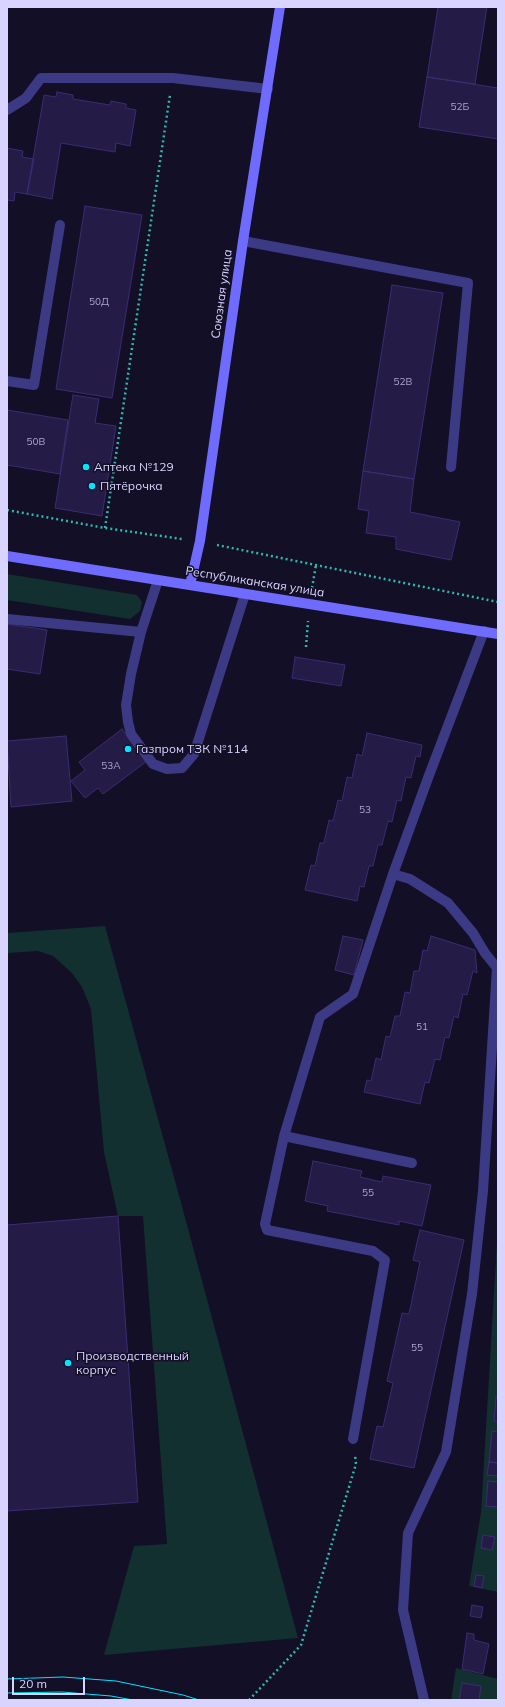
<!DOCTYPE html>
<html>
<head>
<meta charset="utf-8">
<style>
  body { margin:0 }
  #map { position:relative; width:505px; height:1707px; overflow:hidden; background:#130f26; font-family:Mulish,sans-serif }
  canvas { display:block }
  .frame { position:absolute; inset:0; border:8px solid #d9d4ff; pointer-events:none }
  .scale { position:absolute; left:12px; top:1677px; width:73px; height:18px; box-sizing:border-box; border:2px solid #d9d4ff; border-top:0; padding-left:5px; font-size:12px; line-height:14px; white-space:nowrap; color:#d9d4ff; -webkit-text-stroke:3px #130f26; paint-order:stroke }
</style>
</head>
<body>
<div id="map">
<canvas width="505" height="1707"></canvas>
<div class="frame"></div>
<div class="scale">20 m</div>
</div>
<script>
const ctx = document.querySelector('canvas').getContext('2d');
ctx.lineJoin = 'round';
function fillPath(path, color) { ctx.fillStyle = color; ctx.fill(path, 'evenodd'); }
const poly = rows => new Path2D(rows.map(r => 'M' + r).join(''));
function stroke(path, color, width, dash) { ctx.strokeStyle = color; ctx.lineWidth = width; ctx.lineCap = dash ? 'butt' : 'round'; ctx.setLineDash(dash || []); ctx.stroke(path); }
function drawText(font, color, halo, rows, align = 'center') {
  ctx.font = font + ' Mulish,sans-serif'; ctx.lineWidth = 3; ctx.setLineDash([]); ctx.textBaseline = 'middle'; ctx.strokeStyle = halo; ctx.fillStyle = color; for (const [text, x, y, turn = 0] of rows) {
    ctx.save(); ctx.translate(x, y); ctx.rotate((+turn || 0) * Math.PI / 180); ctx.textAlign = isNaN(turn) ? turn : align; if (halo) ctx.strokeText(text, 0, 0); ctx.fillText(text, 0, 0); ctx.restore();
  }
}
const green = poly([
  [7,574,137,595,142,602,140,611,130,619,7,600],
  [105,926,183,1210,298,1638,104,1655,134,1546,167,1544,143,1216,118,1216,104,1152,91,1009,82,987,72,973,53,956,38,951,7,953,7,933],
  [498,1225,498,1592,469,1586,481,1512],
  [456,1668,498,1679,498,1700,451,1700]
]);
const building = poly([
  [438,7,487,7,475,84,427,77,438,7],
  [427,77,498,88,498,139,419,127,427,77],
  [57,92,73,95,73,99,110,105,111,101,126,104,126,108,136,110,130,146,116,143,115,152,61,143,52,199,27,194,44,95,56,97,57,92],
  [7,148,23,151,22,157,34,159,27,194,15,192,14,201,7,200,7,148],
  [85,206,142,215,112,398,56,389,85,206],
  [392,285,443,293,414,479,363,471,392,285],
  [73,395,99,399,95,423,116,426,102,516,55,508,73,395],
  [7,410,68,420,60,474,7,465,7,410],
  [363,471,414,479,410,512,460,522,451,560,396,549,396,537,366,533,369,511,358,509,363,471],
  [7,624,47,630,40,674,7,669,7,624],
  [295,657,345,665,341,686,292,678,295,657],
  [122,729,147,761,103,794,98,788,85,798,71,781,85,770,79,762,122,729],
  [367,733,422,745,420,757,416,756,411,778,406,777,401,801,397,800,392,822,388,821,382,845,378,845,373,866,369,866,364,887,360,886,357,901,305,890,311,865,315,866,320,843,324,843,329,820,333,821,338,800,342,801,347,777,352,778,357,754,362,756,367,733],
  [66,736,72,801,11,807,7,741,66,736],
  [343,936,363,940,354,975,335,970,343,936],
  [431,936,475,950,477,973,473,971,467,995,463,994,458,1018,454,1016,449,1038,445,1037,440,1060,435,1059,429,1083,425,1082,420,1104,364,1092,367,1080,371,1081,376,1058,381,1060,386,1036,390,1037,395,1016,400,1016,405,992,410,993,414,971,419,971,423,950,427,951,431,936],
  [313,1161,362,1171,360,1177,382,1182,383,1176,431,1185,422,1226,399,1221,399,1225,327,1211,328,1206,305,1201,313,1161],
  [118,1216,138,1502,7,1511,7,1225,118,1216],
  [420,1230,464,1240,414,1468,370,1459,377,1426,383,1427,393,1383,387,1381,402,1313,409,1314,420,1262,413,1260,420,1230],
  [496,1397,498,1397,498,1421,494,1421,496,1397],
  [492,1431,498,1432,498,1463,489,1462,492,1431],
  [489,1462,498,1463,498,1476,487,1475,489,1462],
  [488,1481,498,1482,498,1507,486,1506,488,1481],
  [483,1535,495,1537,492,1550,481,1548,483,1535],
  [476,1575,484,1576,482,1588,474,1586,476,1575],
  [472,1605,483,1607,481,1618,470,1616,472,1605],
  [467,1633,474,1634,474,1640,489,1644,483,1674,462,1669,467,1633],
  [462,1683,481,1686,479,1700,459,1700,462,1683]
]);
const path = poly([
  [7,510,105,528,182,539],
  [105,528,170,95],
  [217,545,498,602],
  [312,588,316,565],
  [306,647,308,621],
  [249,1700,301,1645,356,1464,355,1455]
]);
const lane = poly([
  [7,110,26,98,41,78,173,78,268,89],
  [243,241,468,283,451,467],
  [7,381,34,385,60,225],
  [158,580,141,632,131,674,126,705,128,722,131,734,153,764,167,769,182,768,194,754,245,594],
  [7,619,141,632],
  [393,874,410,879,448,903,473,933,485,953,497,968,483,1191,472,1294,446,1452,408,1533,403,1610,424,1700],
  [284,1136,412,1163],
  [353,1439,385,1260,373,1251,267,1230,265,1224,284,1136,320,1017,353,994,393,874,428,778,484,631]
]);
const secondary = poly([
  [7,556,498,634],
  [190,585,200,541,243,241,280,7]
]);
const tram = poly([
  [7,1679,63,1677,116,1681,183,1695,199,1700],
  [7,1693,62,1692,111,1696,133,1700]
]);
const markers = [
  [86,467,4,"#00e5ff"],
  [92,486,4,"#00e5ff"],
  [128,749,4,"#00e5ff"],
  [68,1363,4,"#00e5ff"]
];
const numberNames = [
  ["52Б",460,107],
  ["50Д",99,302],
  ["52В",403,382],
  ["50В",36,442],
  ["53А",111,766],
  ["53",365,810],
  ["51",422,1027],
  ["55",368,1193],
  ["55",417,1348]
];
const streetNames = [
  ["Союзная улица",222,294,-82],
  ["Республиканская улица",255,582,9]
];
const poiNames = [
  ["Аптека №129",94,467],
  ["Пятёрочка",100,486],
  ["Газпром ТЗК №114",136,749],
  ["Производственный",76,1356],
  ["корпус",76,1370]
];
fillPath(green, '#12302f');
fillPath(building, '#241b47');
stroke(building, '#3b2d73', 1);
stroke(path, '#2fb8b0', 2.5, [2, 3]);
stroke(lane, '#3d3a85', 10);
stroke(secondary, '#6f6bff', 10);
stroke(tram, '#00e5ff', 1);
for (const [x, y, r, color] of markers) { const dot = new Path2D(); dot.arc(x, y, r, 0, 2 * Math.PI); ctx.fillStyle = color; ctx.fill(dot); stroke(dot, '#130f26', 1.5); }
drawText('10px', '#aca6d1', null, numberNames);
drawText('12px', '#d9d4ff', '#130f26', streetNames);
drawText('12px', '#d9d4ff', '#130f26', poiNames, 'left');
</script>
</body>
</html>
